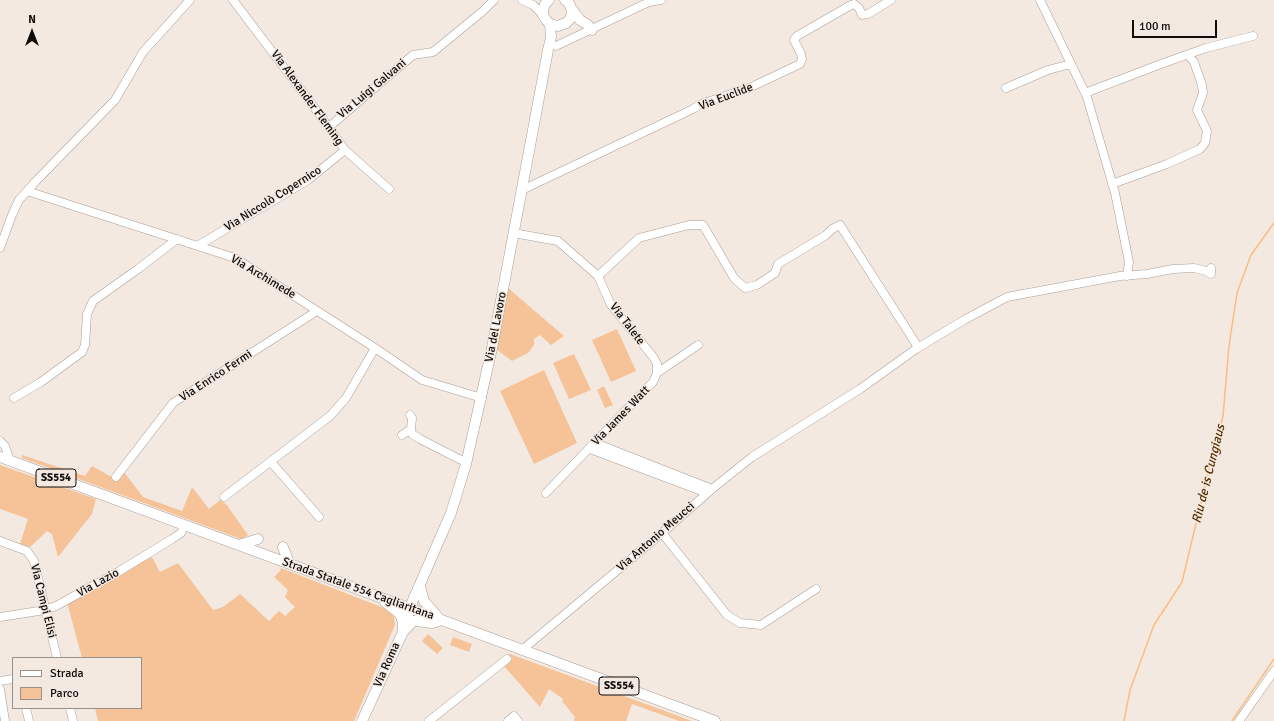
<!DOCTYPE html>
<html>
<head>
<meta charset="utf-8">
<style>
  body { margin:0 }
  #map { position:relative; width:1274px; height:721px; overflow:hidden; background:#f4e9e1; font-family:Signika,sans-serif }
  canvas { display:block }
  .legend { position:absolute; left:12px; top:657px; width:130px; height:52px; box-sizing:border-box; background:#f4e9e1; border:1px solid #98908a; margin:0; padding:5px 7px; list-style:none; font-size:12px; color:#0e0b08 }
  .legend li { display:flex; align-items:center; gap:8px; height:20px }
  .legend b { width:20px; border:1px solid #98908a }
  .north { position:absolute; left:12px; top:12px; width:40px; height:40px; -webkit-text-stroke:3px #f4e9e1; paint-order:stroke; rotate:0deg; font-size:11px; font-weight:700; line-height:16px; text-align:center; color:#0e0b08 }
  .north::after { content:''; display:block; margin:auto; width:14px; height:18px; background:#0e0b08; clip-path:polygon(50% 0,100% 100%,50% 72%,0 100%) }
  .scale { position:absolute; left:1132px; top:20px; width:85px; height:18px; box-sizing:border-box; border:2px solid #0e0b08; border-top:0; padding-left:5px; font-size:12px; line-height:14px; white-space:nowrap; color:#0e0b08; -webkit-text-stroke:3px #f4e9e1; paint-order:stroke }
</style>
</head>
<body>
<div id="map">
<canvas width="1274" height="721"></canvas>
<ul class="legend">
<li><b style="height:5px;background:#fff"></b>Strada</li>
<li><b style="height:11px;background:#f5c397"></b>Parco</li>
</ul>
<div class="north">N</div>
<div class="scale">100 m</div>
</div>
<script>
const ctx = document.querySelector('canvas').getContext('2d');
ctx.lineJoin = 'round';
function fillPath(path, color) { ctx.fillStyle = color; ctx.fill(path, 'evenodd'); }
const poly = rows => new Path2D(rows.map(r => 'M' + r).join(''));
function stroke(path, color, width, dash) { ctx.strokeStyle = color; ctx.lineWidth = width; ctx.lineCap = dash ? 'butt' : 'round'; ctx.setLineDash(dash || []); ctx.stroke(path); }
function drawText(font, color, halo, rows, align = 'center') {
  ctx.font = font + ' Signika,sans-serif'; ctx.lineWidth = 3; ctx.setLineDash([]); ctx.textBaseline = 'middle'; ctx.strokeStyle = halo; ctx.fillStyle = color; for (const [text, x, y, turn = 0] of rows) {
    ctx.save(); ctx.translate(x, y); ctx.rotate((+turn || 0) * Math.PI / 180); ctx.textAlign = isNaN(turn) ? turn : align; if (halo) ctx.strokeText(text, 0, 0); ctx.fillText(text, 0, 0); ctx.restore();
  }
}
const green = poly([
  [508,288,564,336,551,345,540,335,534,339,534,345,528,353,512,361,496,349],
  [617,329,636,371,611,382,592,340],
  [574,354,591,390,569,399,553,363],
  [544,370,577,443,534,464,500,391],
  [604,386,613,405,605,408,597,390],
  [22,455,85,476,92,466,117,480,124,472,143,497,182,511,192,487,209,509,220,500,226,504,248,535,241,539,22,458],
  [0,465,96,499,92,514,58,557,52,534,47,531,30,547,20,544,28,519,0,509],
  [152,557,160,572,178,563,213,610,223,607,240,594,269,621,279,611,285,616,295,607,285,597,288,590,274,577,280,571,281,568,384,608,390,612,394,616,395,625,354,721,98,721,95,708,141,708,141,658,82,658,68,606,69,600],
  [428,634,443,648,437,654,422,641],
  [453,637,472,644,469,652,450,645],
  [510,654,692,721,679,721,632,704,626,721,574,721,575,717,562,701,563,699,549,689,540,707,504,666,513,658,507,656]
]);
const stream = poly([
  [1124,721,1130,690,1154,625,1182,582,1211,461,1223,416,1229,346,1237,293,1251,255,1274,223],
  [1232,721,1274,659]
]);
const minor = poly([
  [233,0,317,111,345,150,389,189],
  [522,0,533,5,543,15],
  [1040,0,1072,66],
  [556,46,649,2,661,0],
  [1006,88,1048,70,1067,65,1072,66,1087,97,1115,193,1129,262,1127,276],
  [1085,93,1161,64,1206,48,1253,36],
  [329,127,413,55,433,52,483,11,494,0],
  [1112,184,1167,164,1200,149,1205,143,1207,131,1197,110,1203,93,1202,85,1194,62,1188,55],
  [522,190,693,109,701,104,749,88,800,64,802,59,801,54,794,40,797,36,851,5,854,4,859,8,862,15,868,14,891,0],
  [27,191,235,258,375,348,422,380,482,398],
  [513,233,558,241,598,276,611,305,654,358,657,364,657,373],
  [199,245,308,180,345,150],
  [0,248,12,215,19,200,36,181,115,100,143,52,190,0],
  [598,276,639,238,689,225,703,225,734,278,745,288,757,285,775,273,778,264,826,235,832,229,840,225,918,347],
  [14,398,41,382,82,352,85,345,87,314,93,301,138,269,177,239],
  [410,415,412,418,411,429,412,434,420,439,459,459,467,462],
  [402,435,411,429],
  [0,441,5,446,10,461],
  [595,443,712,489],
  [590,449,707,493],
  [271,462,319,517],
  [116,477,173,403,317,311],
  [546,493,653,382,657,373,698,345],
  [224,497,330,416,346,398,375,348],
  [662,533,727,615,740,623,761,625,816,589],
  [0,541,27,551,34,561,57,658],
  [0,617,45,610,56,606,118,572,172,539,181,533,185,525],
  [522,650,662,533,712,489,752,457,860,389,916,349,964,320,1007,297,1120,276,1147,274,1173,269,1194,268,1206,271,1211,274,1211,268],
  [0,681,13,679],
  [0,689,5,721],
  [26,708,29,721],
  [70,708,73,721],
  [429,721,507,659],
  [508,721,514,716,518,721],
  [1239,721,1274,671]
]);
const major = poly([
  [549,0,545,4,543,10,543,15,546,20,550,24,558,26,566,23,570,19,572,14,571,8,569,3,565,0],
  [571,8,580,20,588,25,592,30],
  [0,457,715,721],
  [239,545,258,539],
  [283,547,289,563],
  [420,586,424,601,437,616],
  [385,602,400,614,403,622,403,628],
  [404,631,413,621,417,621,432,623,442,620],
  [362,721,402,634,410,607,451,513,466,464,492,348,548,50,551,37,550,24]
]);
const shields = [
  [56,478,40],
  [619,686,40]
];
const shieldNames = [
  ["SS554",56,478],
  ["SS554",619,686]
];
const streetNames = [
  ["Via Luigi Galvani",372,89,-40],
  ["Via Euclide",726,97,-21],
  ["Via Alexander Fleming",307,98,54],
  ["Via Niccolò Copernico",273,199,-32],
  ["Via Archimede",263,277,31],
  ["Via Talete",627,324,53],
  ["Via del Lavoro",496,327,-79],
  ["Via Enrico Fermi",216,376,-33],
  ["Via James Watt",621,416,-46],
  ["Via Antonio Meucci",656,537,-41],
  ["Via Lazio",98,583,-29],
  ["Strada Statale 554 Cagliaritana",358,589,20],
  ["Via Campi Elisi",43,601,76],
  ["Via Roma",387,665,-66]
];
const waterNames = [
  ["Riu de is Cungiaus",1209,474,-76]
];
fillPath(green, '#f5c397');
stroke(stream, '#fdbc81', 1.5);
stroke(minor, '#a89e96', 9);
stroke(major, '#a89e96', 11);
stroke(minor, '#fff', 8);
stroke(major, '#fff', 10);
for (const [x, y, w] of shields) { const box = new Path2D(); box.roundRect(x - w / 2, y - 9, w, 18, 3); ctx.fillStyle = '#f4e9e1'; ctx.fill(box); stroke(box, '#0e0b08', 1); }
drawText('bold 11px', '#0e0b08', null, shieldNames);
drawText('12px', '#0e0b08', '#f4e9e1', streetNames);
drawText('italic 13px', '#593000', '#f4e9e1', waterNames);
</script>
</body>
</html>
